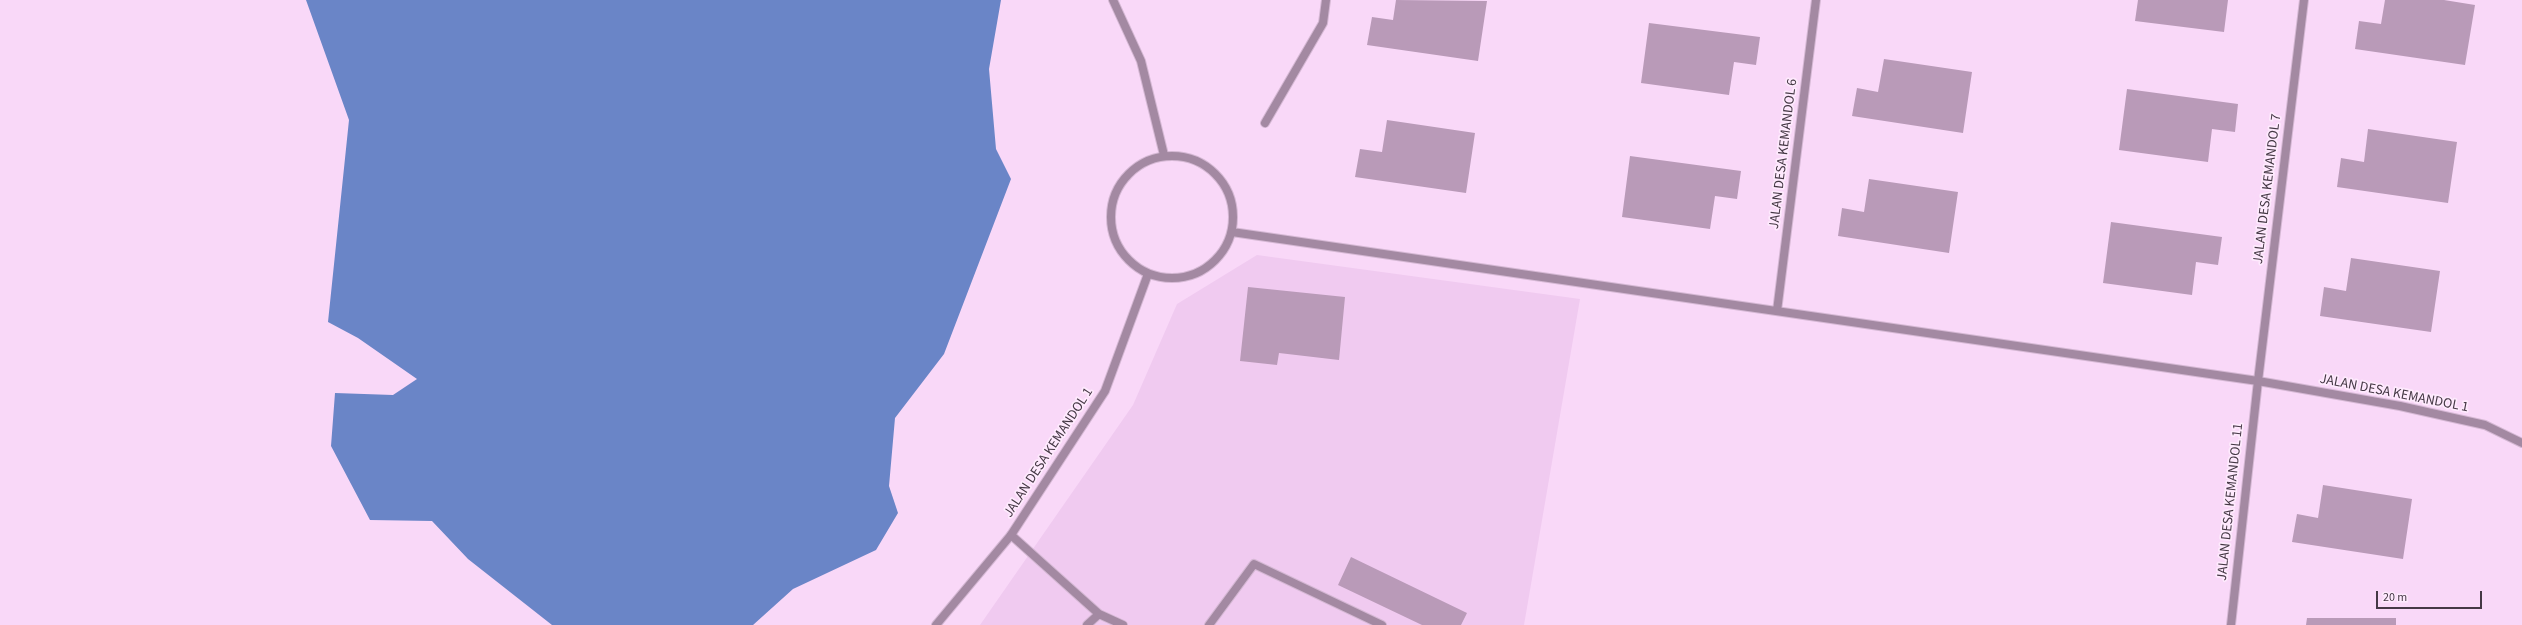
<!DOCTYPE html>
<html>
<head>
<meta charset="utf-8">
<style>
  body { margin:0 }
  #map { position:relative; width:2522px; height:625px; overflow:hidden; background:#f9d8f8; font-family:"Source Sans 3",sans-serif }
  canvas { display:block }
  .scale { position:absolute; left:2376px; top:591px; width:106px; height:18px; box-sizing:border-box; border:2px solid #453845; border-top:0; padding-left:5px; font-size:12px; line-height:14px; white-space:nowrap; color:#453845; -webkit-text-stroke:3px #feeafd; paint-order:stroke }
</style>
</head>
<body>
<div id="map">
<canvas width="2522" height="625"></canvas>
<div class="scale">20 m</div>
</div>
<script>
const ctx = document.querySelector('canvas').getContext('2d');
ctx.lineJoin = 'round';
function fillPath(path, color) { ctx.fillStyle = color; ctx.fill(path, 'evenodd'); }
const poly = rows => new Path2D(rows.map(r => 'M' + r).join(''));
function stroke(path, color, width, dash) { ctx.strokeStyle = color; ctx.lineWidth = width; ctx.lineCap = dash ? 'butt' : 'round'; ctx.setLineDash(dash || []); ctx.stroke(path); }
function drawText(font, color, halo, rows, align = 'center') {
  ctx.font = font + ' "Source Sans 3",sans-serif'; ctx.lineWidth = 3.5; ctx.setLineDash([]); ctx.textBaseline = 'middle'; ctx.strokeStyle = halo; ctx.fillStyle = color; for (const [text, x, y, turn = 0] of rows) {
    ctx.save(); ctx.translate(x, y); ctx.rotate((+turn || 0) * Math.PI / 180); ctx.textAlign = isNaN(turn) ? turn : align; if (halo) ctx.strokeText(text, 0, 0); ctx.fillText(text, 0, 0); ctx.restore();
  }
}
const built = poly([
  [1257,255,1580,299,1524,625,980,625,1133,405,1177,304]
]);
const water = poly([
  [306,0,1001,0,989,69,996,149,1011,179,944,354,895,418,889,486,898,513,876,550,793,589,753,625,552,625,468,559,432,521,370,520,331,446,335,393,393,395,417,379,358,338,328,322,349,120]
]);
const building = poly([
  [1396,0,1487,1,1478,61,1367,45,1372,17,1393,20],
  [2138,0,2228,0,2224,32,2135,21],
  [2385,0,2444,0,2475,5,2465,65,2355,49,2359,21,2381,24],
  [1649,23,1760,37,1756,65,1734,62,1729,95,1641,83],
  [1884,59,1972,72,1963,133,1852,116,1857,88,1878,92],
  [2127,89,2238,104,2235,132,2212,129,2208,162,2119,150],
  [1387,120,1475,133,1466,193,1355,177,1360,149,1382,152],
  [2368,129,2457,142,2448,203,2337,187,2341,158,2364,162],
  [1630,156,1741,171,1737,199,1715,196,1710,229,1622,217],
  [1869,179,1958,192,1949,253,1838,236,1842,208,1864,212],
  [2111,222,2222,237,2218,265,2196,262,2192,295,2103,283],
  [2351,258,2440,271,2431,332,2320,316,2324,287,2346,291],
  [1248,287,1345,297,1339,360,1279,353,1277,365,1240,361],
  [2323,485,2412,499,2403,559,2292,542,2297,514,2318,518],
  [1351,557,1467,613,1461,625,1422,625,1338,585],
  [2307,618,2396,618,2396,625,2306,625]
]);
const service = poly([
  [1011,535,1099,614,1087,625],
  [1099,614,1123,625],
  [1209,625,1254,564,1382,625]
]);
const minor = poly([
  [1113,0,1141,61,1164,155],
  [1265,123,1323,23,1326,0],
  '1111 217a61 61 0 1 1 122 0a61 61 0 1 1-122 0Z',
  [1232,232,2258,381,2400,406,2485,425,2522,443],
  [1777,311,1816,0],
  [936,625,1011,535,1105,391,1148,274],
  [2231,625,2258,381,2304,0]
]);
const streetNames = [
  ["JALAN DESA KEMANDOL 6",1784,154,-83],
  ["JALAN DESA KEMANDOL 7",2268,189,-83],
  ["JALAN DESA KEMANDOL 1",2394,394,11],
  ["JALAN DESA KEMANDOL 1",1049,453,-57],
  ["JALAN DESA KEMANDOL 11",2231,502,-84]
];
fillPath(built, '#f0caf0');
fillPath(water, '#6a85c7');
fillPath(building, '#b99ab8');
stroke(service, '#d5b8d4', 10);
stroke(minor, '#d5b8d4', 10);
stroke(service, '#a389a2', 8);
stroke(minor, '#a389a2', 8);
drawText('14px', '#453845', '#feeafd', streetNames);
</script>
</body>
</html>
